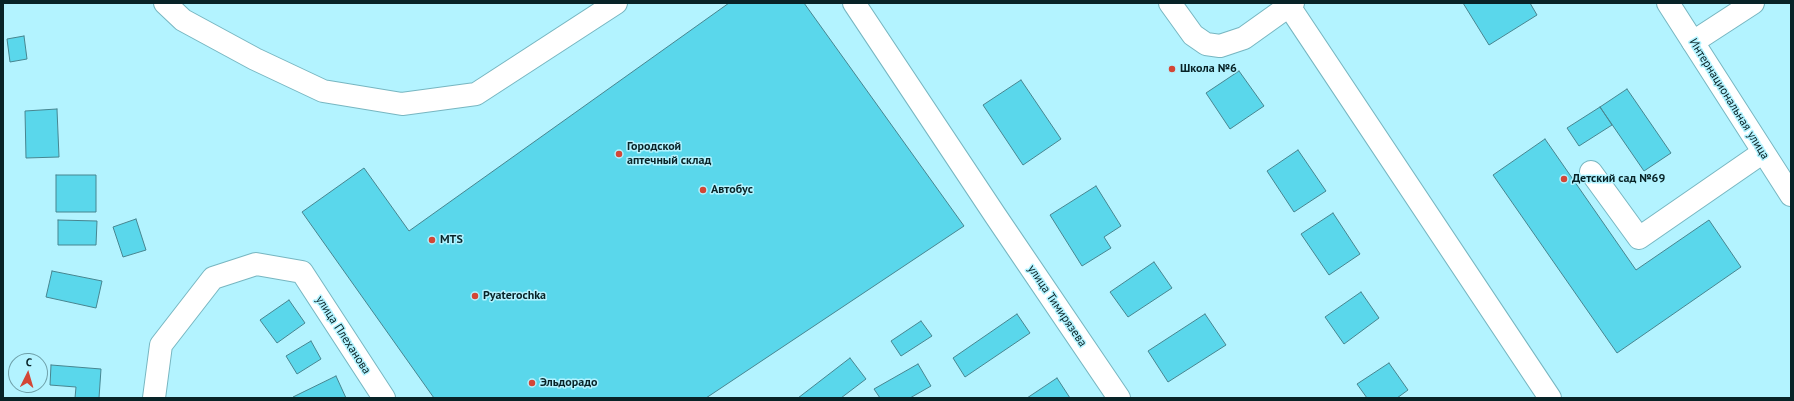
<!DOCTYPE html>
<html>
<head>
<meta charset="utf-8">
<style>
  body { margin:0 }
  #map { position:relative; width:1794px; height:401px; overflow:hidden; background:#b3f3ff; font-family:"PT Sans",sans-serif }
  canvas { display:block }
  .frame { position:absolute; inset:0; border:4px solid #082327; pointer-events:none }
  .north { position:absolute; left:8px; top:353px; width:40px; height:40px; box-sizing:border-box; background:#b3f3ff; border:1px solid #6fa0a9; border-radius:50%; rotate:5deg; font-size:11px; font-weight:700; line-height:16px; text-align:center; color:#082327 }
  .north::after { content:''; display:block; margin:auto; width:14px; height:18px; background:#d34636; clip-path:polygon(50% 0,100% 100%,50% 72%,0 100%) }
</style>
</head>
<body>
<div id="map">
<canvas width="1794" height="401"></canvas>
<div class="frame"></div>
<div class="north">С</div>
</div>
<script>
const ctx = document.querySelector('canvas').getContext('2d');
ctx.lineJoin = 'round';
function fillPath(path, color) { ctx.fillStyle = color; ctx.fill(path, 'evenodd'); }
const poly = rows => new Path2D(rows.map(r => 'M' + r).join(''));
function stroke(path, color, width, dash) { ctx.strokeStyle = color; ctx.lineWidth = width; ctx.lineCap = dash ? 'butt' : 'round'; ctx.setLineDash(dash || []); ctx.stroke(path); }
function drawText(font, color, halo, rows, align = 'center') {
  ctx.font = font + ' "PT Sans",sans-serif'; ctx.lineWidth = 3; ctx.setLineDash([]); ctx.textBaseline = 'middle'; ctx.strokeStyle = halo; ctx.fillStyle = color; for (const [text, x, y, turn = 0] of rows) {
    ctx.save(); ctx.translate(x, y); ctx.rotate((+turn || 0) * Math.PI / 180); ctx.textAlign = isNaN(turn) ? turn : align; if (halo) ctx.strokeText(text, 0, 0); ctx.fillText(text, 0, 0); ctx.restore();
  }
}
const building = poly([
  [729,3,804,3,964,226,706,398,434,398,302,212,364,168,409,231,729,3],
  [1463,3,1530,3,1537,15,1489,45,1463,3],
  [24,36,27,59,10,62,7,39,24,36],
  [1239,71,1264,106,1230,129,1206,93,1239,71],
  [1021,80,1061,139,1023,165,983,105,1021,80],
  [1627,89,1671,153,1644,171,1600,107,1627,89],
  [1600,107,1612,125,1579,146,1567,128,1600,107],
  [57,109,59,157,26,158,25,111,57,109],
  [1545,139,1636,270,1709,220,1741,267,1617,353,1493,175,1545,139],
  [1298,150,1326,191,1294,212,1267,171,1298,150],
  [56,175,96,175,96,212,56,212,56,175],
  [1096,186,1121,226,1104,237,1111,248,1082,266,1050,215,1096,186],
  [1333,213,1360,254,1329,275,1301,234,1333,213],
  [136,219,146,250,123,257,113,227,136,219],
  [58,220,97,221,96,245,58,245,58,220],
  [1154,262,1172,288,1128,317,1110,292,1154,262],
  [52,271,102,281,96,308,46,297,52,271],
  [1361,292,1379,318,1344,344,1325,317,1361,292],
  [289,300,305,323,277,343,260,320,289,300],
  [1017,314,1030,333,965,377,953,358,1017,314],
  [1205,314,1226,345,1168,382,1148,351,1205,314],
  [921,321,932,336,901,356,891,341,921,321],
  [311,341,321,359,297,374,286,356,311,341],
  [850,358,866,379,841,398,798,398,850,358],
  [1389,363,1408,390,1397,398,1367,398,1357,384,1389,363],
  [918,364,931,386,910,398,880,398,874,389,918,364],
  [51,365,101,369,99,398,75,398,76,387,50,385,51,365],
  [336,376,346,398,293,398,293,397,336,376],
  [1057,378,1070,398,1027,398,1057,378]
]);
const minor = poly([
  [165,3,183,20,255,59,323,91,402,104,476,94,616,3],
  [854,3,995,215,1119,398],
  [1170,3,1193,35,1206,44,1220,46,1244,38,1293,3],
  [1289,6,1550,398],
  [1693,42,1753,3],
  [1591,172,1639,238,1762,153],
  [154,398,161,345,213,278,256,264,302,272,384,398]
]);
const major = poly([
  [1668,3,1791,195]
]);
const markers = [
  [1172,69,4,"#d34636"],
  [619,154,4,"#d34636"],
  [1564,179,4,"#d34636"],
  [703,190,4,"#d34636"],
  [432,240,4,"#d34636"],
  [475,296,4,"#d34636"],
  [532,383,4,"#d34636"]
];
const poiNames = [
  ["Школа №6",1180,69],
  ["Городской",627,147],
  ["аптечный склад",627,161],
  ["Детский сад №69",1572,179],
  ["Автобус",711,190],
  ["MTS",440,240],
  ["Pyaterochka",483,296],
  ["Эльдорадо",540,383]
];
const streetNames = [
  ["Интернациональная улица",1729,99,58],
  ["улица Тимирязева",1057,306,56],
  ["улица Плеханова",343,335,57]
];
fillPath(building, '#5ad7eb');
stroke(building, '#478590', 1);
stroke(minor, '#77b6c1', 24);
stroke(major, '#77b6c1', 24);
stroke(minor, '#fff', 22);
stroke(major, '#fff', 22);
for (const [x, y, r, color] of markers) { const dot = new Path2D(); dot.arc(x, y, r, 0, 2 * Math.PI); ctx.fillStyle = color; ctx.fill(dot); stroke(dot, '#b3f3ff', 1.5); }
drawText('bold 12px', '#082327', '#b3f3ff', poiNames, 'left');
drawText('12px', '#082327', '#b3f3ff', streetNames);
</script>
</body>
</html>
